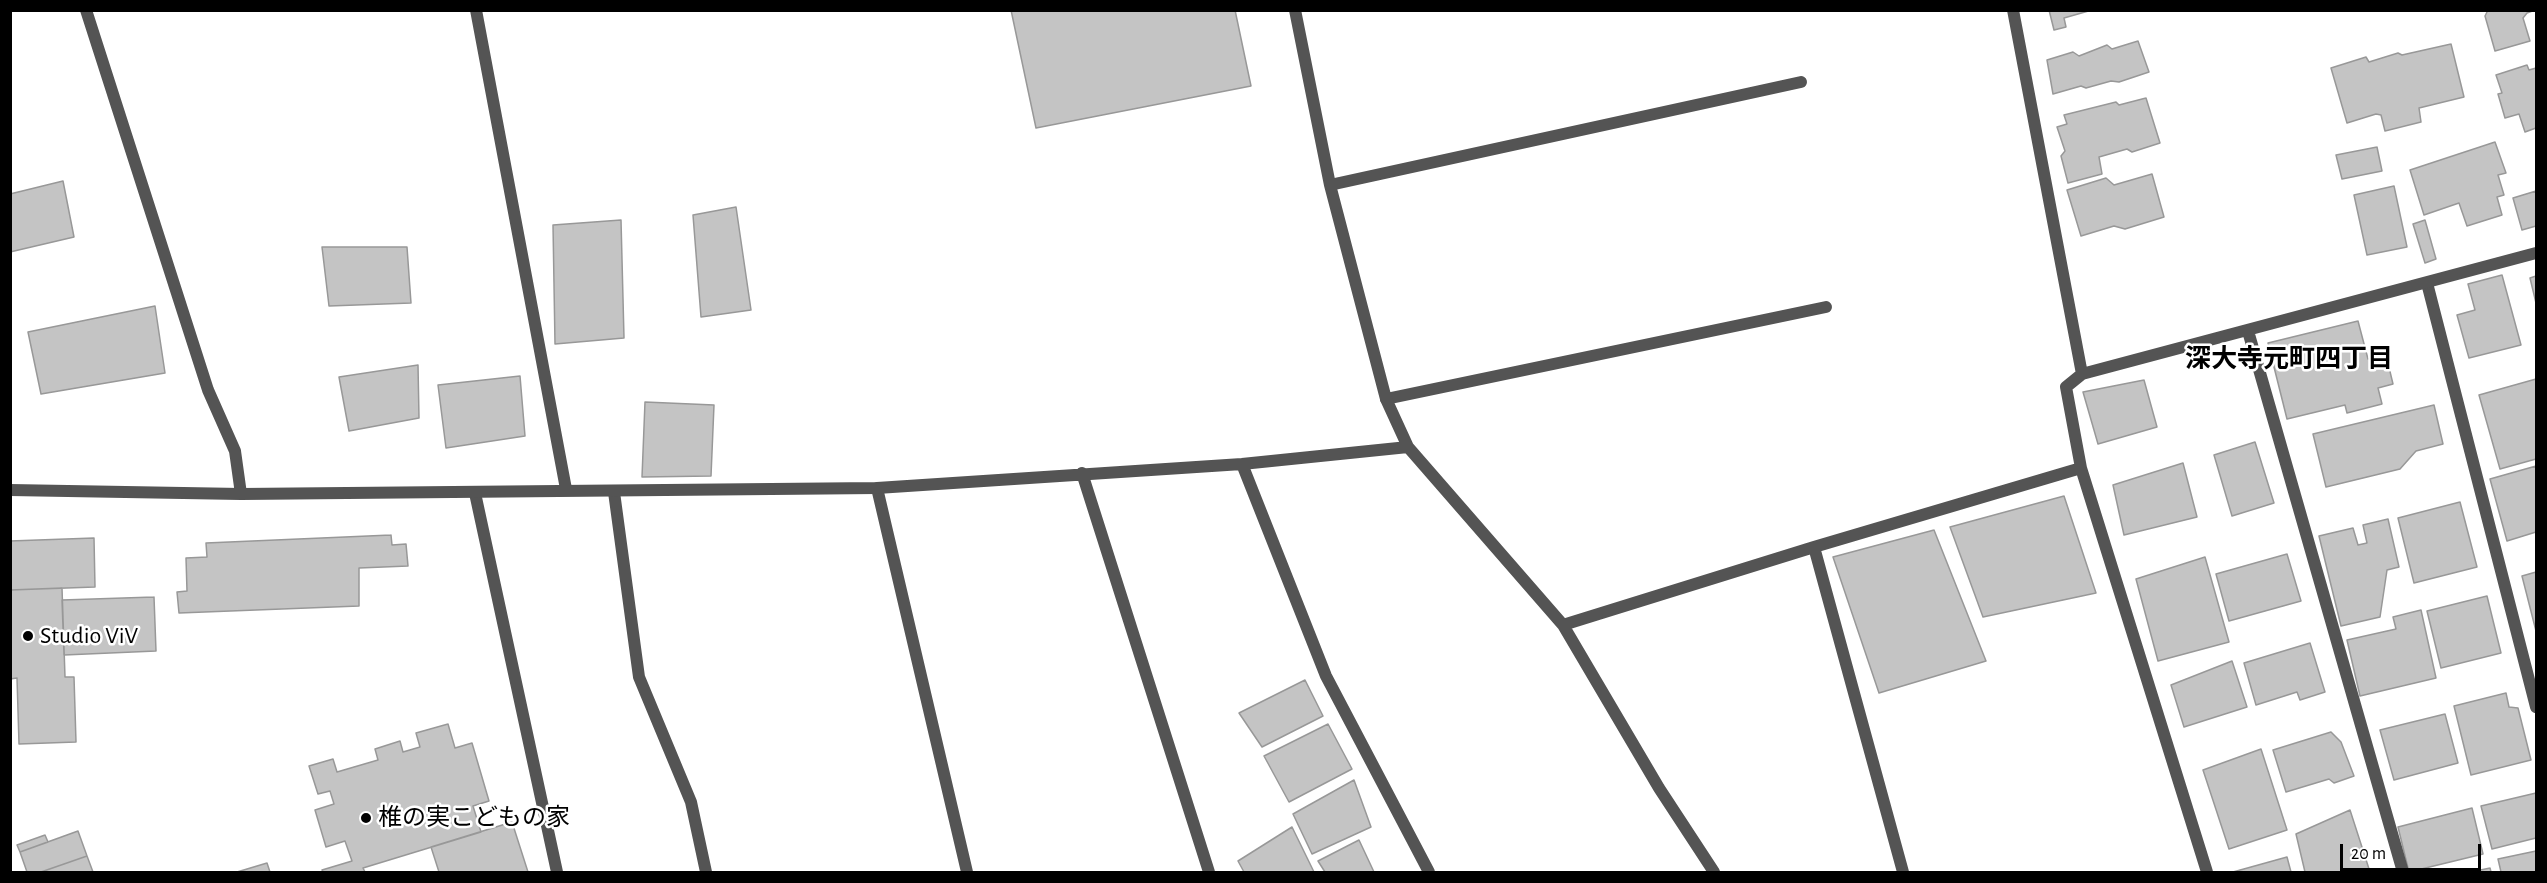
<!DOCTYPE html>
<html>
<head>
<meta charset="utf-8">
<style>
  body { margin:0 }
  #map { position:relative; width:2547px; height:883px; overflow:hidden; background:#fff; font-family:"Alegreya Sans",sans-serif }
  canvas { display:block }
  .frame { position:absolute; inset:0; border:12px solid #000; pointer-events:none }
  .scale { position:absolute; left:2340px; top:844px; width:141px; height:27px; box-sizing:border-box; border:3px solid #000; border-top:0; padding-left:8px; font-size:18px; line-height:21px; white-space:nowrap; color:#000; -webkit-text-stroke:4px #fff; paint-order:stroke }
</style>
</head>
<body>
<div id="map">
<canvas width="2547" height="883"></canvas>
<div class="frame"></div>
<div class="scale">20 m</div>
</div>
<script>
const ctx = document.querySelector('canvas').getContext('2d');
ctx.lineJoin = 'round';
function fillPath(path, color) { ctx.fillStyle = color; ctx.fill(path, 'evenodd'); }
const poly = rows => new Path2D(rows.map(r => 'M' + r).join(''));
function stroke(path, color, width, dash) { ctx.strokeStyle = color; ctx.lineWidth = width; ctx.lineCap = dash ? 'butt' : 'round'; ctx.setLineDash(dash || []); ctx.stroke(path); }
function drawText(font, color, halo, rows, align = 'center') {
  ctx.font = font + ' "Alegreya Sans","Noto Sans JP",sans-serif'; ctx.lineWidth = 5; ctx.setLineDash([]); ctx.textBaseline = 'middle'; ctx.strokeStyle = halo; ctx.fillStyle = color; for (const [text, x, y, turn = 0] of rows) {
    ctx.save(); ctx.translate(x, y); ctx.rotate((+turn || 0) * Math.PI / 180); ctx.textAlign = isNaN(turn) ? turn : align; if (halo) ctx.strokeText(text, 0, 0); ctx.fillText(text, 0, 0); ctx.restore();
  }
}
const building = poly([
  [1011,10,1235,10,1251,86,1036,128,1011,10],
  [2049,10,2092,10,2064,18,2066,27,2054,30,2049,10],
  [2488,10,2535,10,2527,13,2523,18,2530,41,2495,51,2485,16,2488,10],
  [2138,41,2149,72,2119,82,2111,81,2086,88,2081,86,2053,94,2047,60,2073,52,2079,56,2107,45,2112,49,2138,41],
  [2451,44,2464,97,2419,108,2421,122,2385,131,2381,115,2376,114,2347,123,2331,68,2366,57,2369,62,2398,53,2402,55,2451,44],
  [2527,65,2529,70,2536,68,2536,128,2525,132,2519,114,2505,118,2498,94,2502,93,2496,75,2527,65],
  [2146,98,2160,143,2132,152,2127,149,2099,157,2102,174,2068,183,2061,156,2065,151,2057,127,2067,124,2064,115,2116,102,2119,105,2146,98],
  [2495,142,2506,173,2498,175,2504,195,2497,197,2502,215,2467,226,2459,203,2424,215,2410,170,2495,142],
  [2377,147,2382,171,2342,179,2336,155,2377,147],
  [2152,174,2164,217,2125,229,2114,226,2081,236,2067,190,2106,178,2114,185,2152,174],
  [63,181,74,237,10,252,10,194,63,181],
  [2394,186,2407,247,2367,255,2354,195,2394,186],
  [2536,191,2536,226,2522,230,2513,198,2536,191],
  [736,207,751,310,701,317,693,215,736,207],
  [621,220,624,338,555,344,553,225,621,220],
  [2425,220,2436,259,2425,263,2413,224,2425,220],
  [322,247,407,247,411,303,329,306,322,247],
  [2502,275,2521,345,2469,358,2457,315,2475,310,2468,284,2502,275],
  [2536,276,2536,303,2530,278,2536,276],
  [155,306,165,373,41,394,28,332,155,306],
  [2358,321,2368,359,2386,355,2393,384,2378,388,2382,404,2347,413,2345,405,2287,419,2268,343,2358,321],
  [418,365,419,418,349,431,339,377,418,365],
  [520,376,525,436,446,448,438,385,520,376],
  [2536,379,2536,459,2500,469,2479,395,2536,379],
  [2144,380,2157,427,2098,444,2083,392,2144,380],
  [645,402,714,405,711,476,642,477,645,402],
  [2434,405,2443,444,2416,451,2400,469,2326,487,2313,434,2434,405],
  [2255,442,2274,503,2232,516,2214,455,2255,442],
  [2183,463,2197,517,2124,535,2113,485,2183,463],
  [2536,466,2536,532,2507,541,2490,479,2536,466],
  [2064,496,2096,593,1983,617,1950,527,2064,496],
  [2460,502,2477,567,2414,583,2398,518,2460,502],
  [2388,519,2399,567,2387,570,2380,617,2341,626,2319,536,2353,528,2358,545,2367,543,2363,525,2388,519],
  [1934,530,1986,661,1879,693,1833,557,1934,530],
  [391,535,392,545,406,544,408,566,359,568,359,606,179,613,177,592,187,591,186,558,207,557,206,543,391,535],
  [94,538,95,587,10,590,10,541,94,538],
  [2287,554,2301,601,2229,621,2216,574,2287,554],
  [2205,557,2229,642,2158,661,2136,579,2205,557],
  [2536,572,2536,631,2522,576,2536,572],
  [62,588,65,677,74,677,76,742,19,744,17,678,10,679,10,590,62,588],
  [2487,596,2501,653,2441,668,2427,611,2487,596],
  [154,597,156,651,64,655,62,600,154,597],
  [2421,610,2436,678,2360,696,2347,640,2396,629,2393,617,2421,610],
  [2310,643,2325,692,2300,700,2297,692,2256,705,2244,663,2310,643],
  [2232,661,2247,707,2184,727,2171,685,2232,661],
  [1305,680,1323,716,1262,747,1239,713,1305,680],
  [2506,693,2509,707,2518,708,2531,760,2471,775,2454,706,2506,693],
  [2445,714,2458,763,2394,780,2380,730,2445,714],
  [448,724,455,748,472,743,489,801,473,806,481,832,363,868,365,872,323,872,322,870,352,861,345,841,326,847,315,810,334,804,330,791,318,794,309,766,333,759,337,772,378,760,375,749,400,741,403,752,420,747,416,733,448,724],
  [1328,724,1352,769,1289,802,1264,756,1328,724],
  [2331,732,2341,742,2354,776,2334,783,2329,779,2286,792,2273,750,2331,732],
  [2261,749,2287,830,2229,849,2203,770,2261,749],
  [1354,780,1371,827,1312,854,1293,814,1354,780],
  [2536,793,2536,838,2492,849,2481,806,2536,793],
  [2472,808,2483,854,2409,872,2398,827,2472,808],
  [2350,810,2370,872,2305,872,2296,834,2350,810],
  [512,822,528,872,439,872,431,847,512,822],
  [1292,827,1314,872,1244,872,1238,861,1292,827],
  [78,831,87,856,41,872,27,872,20,852,78,831],
  [45,835,48,842,20,852,17,845,45,835],
  [1359,840,1374,872,1325,872,1318,861,1359,840],
  [2536,851,2536,872,2501,872,2498,859,2536,851],
  [87,856,93,872,41,872,87,856],
  [2287,857,2291,872,2233,872,2287,857],
  [267,863,270,872,237,872,267,863],
  [2490,868,2491,872,2471,872,2490,868]
]);
const lane = poly([
  [2427,283,2536,707],
  [1386,399,1826,307],
  [877,488,967,872],
  [614,492,639,677,691,802,706,872],
  [475,493,557,872]
]);
const street = poly([
  [86,10,208,390,235,451,241,494],
  [476,10,566,489],
  [1295,10,1330,185,1386,399,1408,447,1563,625,1659,788,1714,872],
  [2013,10,2082,374],
  [1330,185,1801,82],
  [2248,331,2403,872],
  [1242,464,1326,676,1429,872],
  [1082,473,1209,872],
  [10,490,241,494,877,488,1242,464,1408,447],
  [1814,547,1903,872],
  [1563,625,1814,547,2081,468],
  [2207,872,2081,468,2066,387,2082,374,2536,253]
]);
const markers = [
  [28,636,6,"#000"],
  [366,818,6,"#000"]
];
const poiNames = [
  ["Studio ViV",40,636],
  ["椎の実こどもの家",378,818]
];
const neighbourhoodNames = [
  ["深大寺元町四丁目",2289,359]
];
fillPath(building, '#c4c4c4');
stroke(building, '#989898', 1.5);
stroke(lane, '#545454', 12);
stroke(street, '#545454', 12);
for (const [x, y, r, color] of markers) { const dot = new Path2D(); dot.arc(x, y, r, 0, 2 * Math.PI); ctx.fillStyle = color; ctx.fill(dot); stroke(dot, '#fff', 2); }
drawText('24px', '#000', '#fff', poiNames, 'left');
drawText('bold 26px', '#000', '#fff', neighbourhoodNames);
</script>
</body>
</html>
